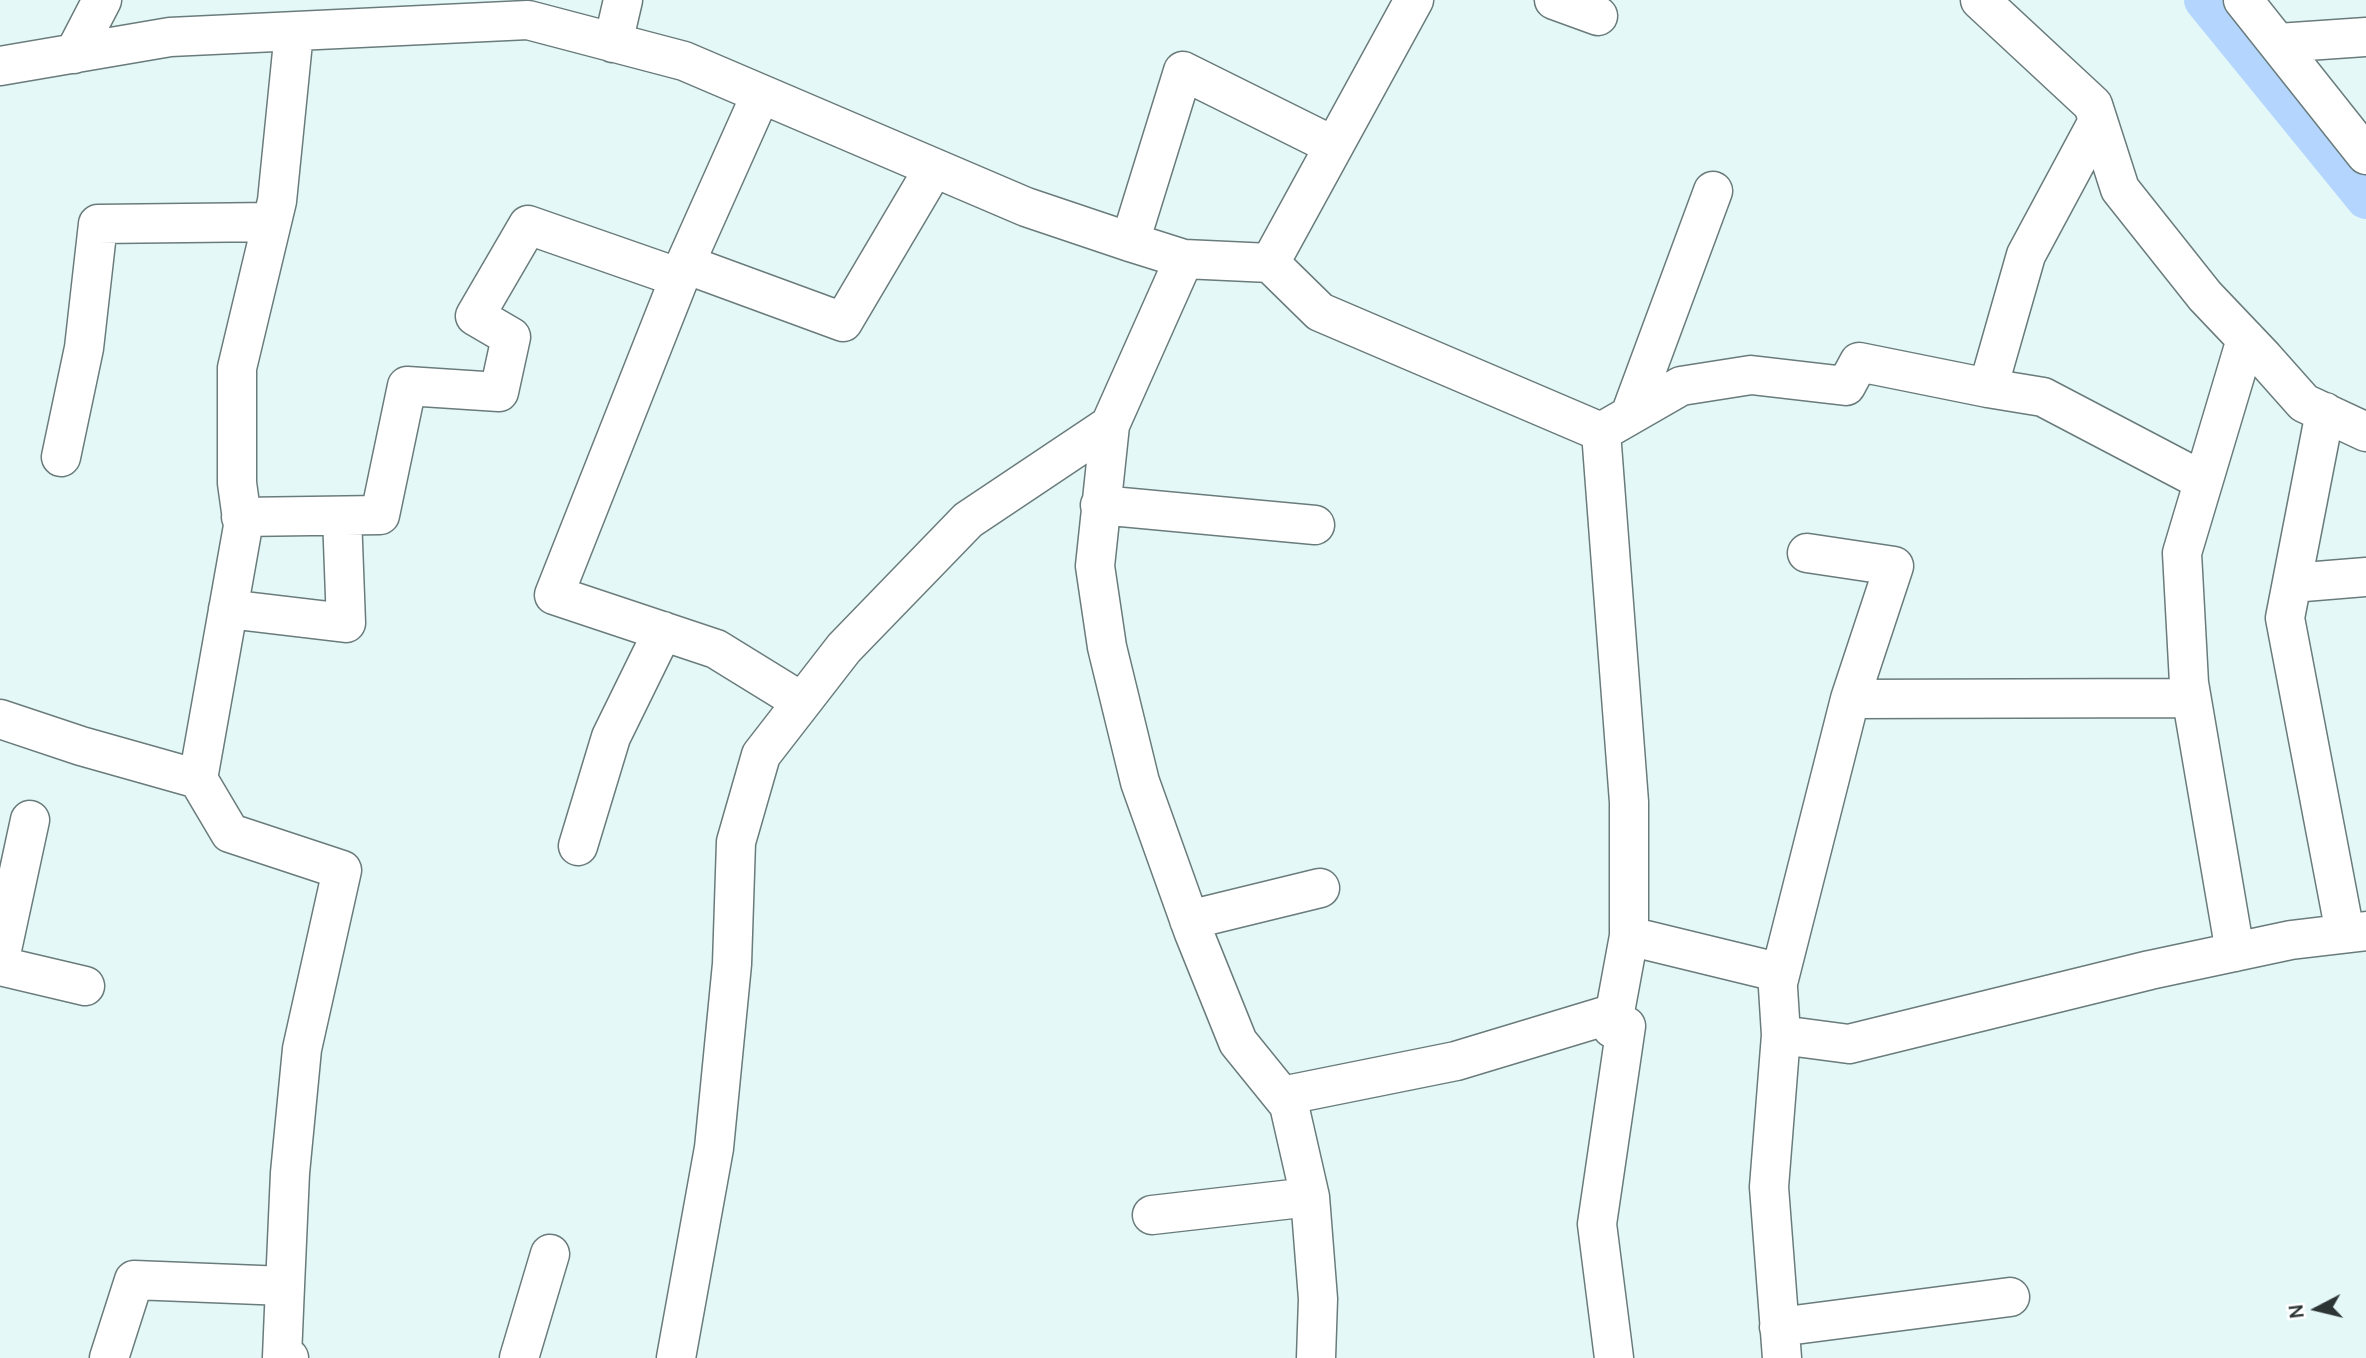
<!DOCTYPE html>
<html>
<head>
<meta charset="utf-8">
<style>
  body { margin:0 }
  #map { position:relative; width:2366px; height:1358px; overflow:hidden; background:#e5f8f8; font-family:Manrope,sans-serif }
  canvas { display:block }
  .north { position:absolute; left:2282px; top:1274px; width:70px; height:70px; -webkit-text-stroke:5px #fff; paint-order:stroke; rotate:263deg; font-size:19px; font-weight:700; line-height:28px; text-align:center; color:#2c3434 }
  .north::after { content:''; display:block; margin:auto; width:24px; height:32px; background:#2c3434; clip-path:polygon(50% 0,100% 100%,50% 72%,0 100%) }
</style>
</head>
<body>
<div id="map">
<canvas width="2366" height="1358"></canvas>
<div class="north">N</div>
</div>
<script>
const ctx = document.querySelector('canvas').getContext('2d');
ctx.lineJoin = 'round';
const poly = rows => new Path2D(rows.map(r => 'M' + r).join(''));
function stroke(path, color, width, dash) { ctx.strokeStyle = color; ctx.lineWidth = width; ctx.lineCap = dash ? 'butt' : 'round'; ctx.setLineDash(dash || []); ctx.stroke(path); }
const canal = poly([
  [2204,0,2366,199]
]);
const minor = poly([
  [1414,0,1270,263,1320,312,1601,432,1629,802,1629,936,1777,972,1781,1035],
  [1554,0,1598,16],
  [1980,0,2093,105,2120,189,2205,296,2264,358,2304,403,2366,432],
  [2243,0,2366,155],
  [613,43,623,0],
  [2278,43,2366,37],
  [74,54,102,0],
  [0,66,170,37,528,20,684,61,1026,207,1130,242,1184,259,1270,263],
  [761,94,685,264,554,595,716,649,802,702],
  [2098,121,2026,255,1988,388,2043,397,2203,481],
  [1130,242,1183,71,1334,146],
  [685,264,843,322,934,168],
  [2325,412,2285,618,2345,933],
  [1630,415,1713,191],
  [1110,425,1095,566,1107,647,1140,782,1194,933,1238,1042,1289,1105,1310,1197,1318,1299,1316,1358],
  [1601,432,1681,386,1751,375,1846,386,1859,362,1988,388],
  [61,457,84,348,98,224,272,222],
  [1100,505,1315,525],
  [241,517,380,515,407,386,499,392,511,337,475,316,528,225,680,278],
  [1807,553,1894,566,1850,699],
  [2292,583,2366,577],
  [228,609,346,623,342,516],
  [0,719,81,746,198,779,230,833,342,870,302,1049,290,1173,285,1286,282,1357,289,1358],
  [198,779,243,526,237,483,237,368,277,201,294,32],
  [578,846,611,737,663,631],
  [1189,920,1320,888],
  [2235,952,2189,683,2182,553,2246,339],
  [0,959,30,820],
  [0,966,85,986],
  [1778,983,1850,699,2191,698],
  [1282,1096,1456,1061,1615,1013],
  [1152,1215,1310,1197],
  [1779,1327,2010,1297],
  [109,1358,134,1280,285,1286],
  [519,1358,550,1254],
  [676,1358,714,1148,732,964,736,842,761,755,844,648,968,520,1110,425,1184,259],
  [1614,1358,1597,1224,1626,1026,1612,1028,1629,936],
  [1782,1358,1769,1187,1781,1035,1849,1044,2150,970,2291,940,2366,931]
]);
stroke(canal, '#b4d6fe', 40);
stroke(minor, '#6a7b7b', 41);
stroke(minor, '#fff', 38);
</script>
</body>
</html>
